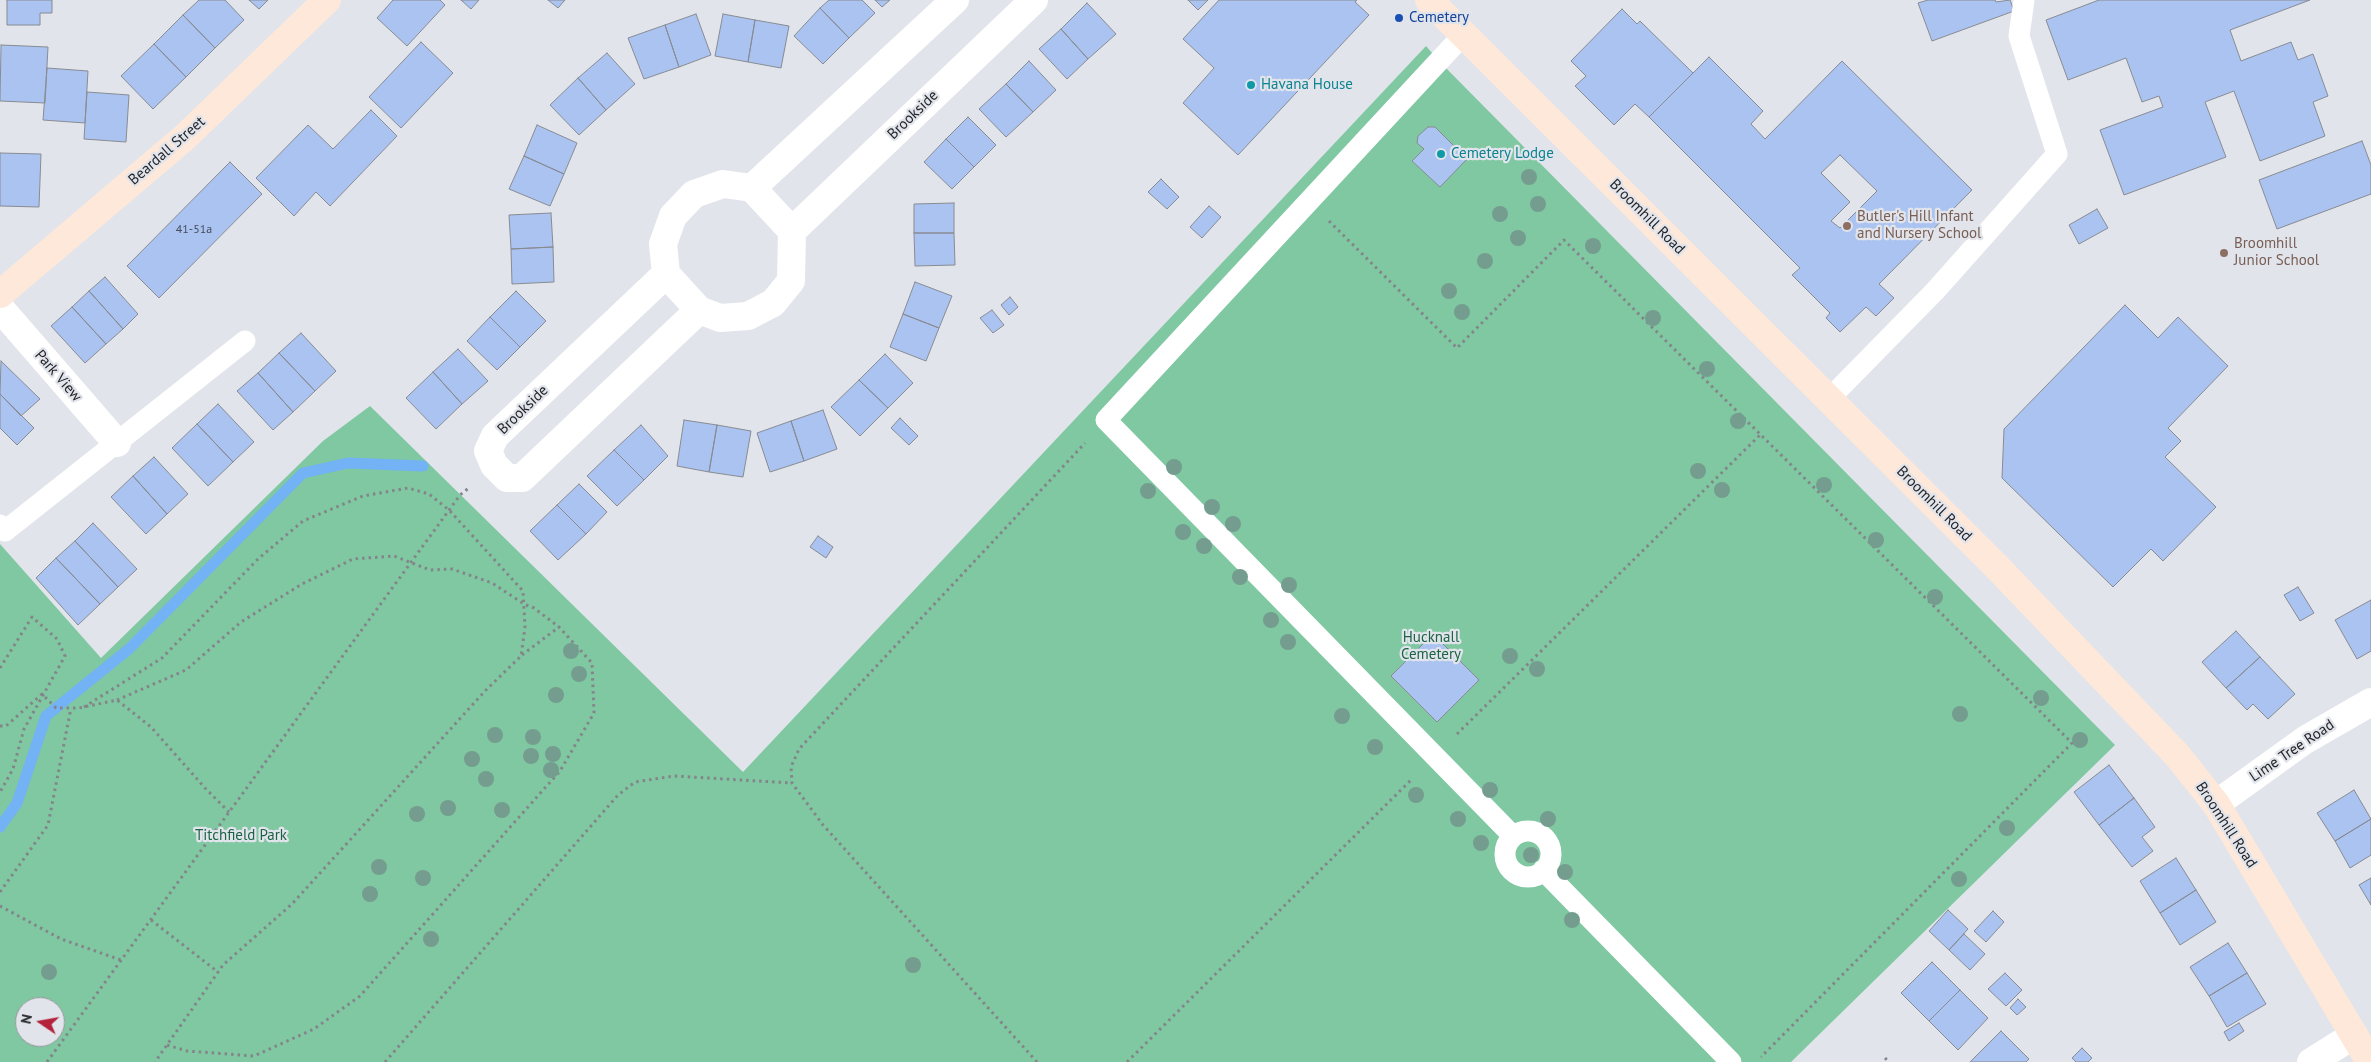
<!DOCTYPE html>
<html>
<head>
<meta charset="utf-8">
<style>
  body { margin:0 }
  #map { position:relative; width:2371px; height:1062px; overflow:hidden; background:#e1e4eb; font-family:"PT Sans",sans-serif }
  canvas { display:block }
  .north { position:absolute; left:15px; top:997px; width:50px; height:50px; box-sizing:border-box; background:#e1e4eb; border:1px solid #95979d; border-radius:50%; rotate:282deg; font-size:14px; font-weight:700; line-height:20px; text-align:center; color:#232427 }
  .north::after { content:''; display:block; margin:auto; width:18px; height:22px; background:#b4223c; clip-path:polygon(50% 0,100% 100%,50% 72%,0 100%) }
</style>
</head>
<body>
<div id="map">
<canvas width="2371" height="1062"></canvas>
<div class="north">N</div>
</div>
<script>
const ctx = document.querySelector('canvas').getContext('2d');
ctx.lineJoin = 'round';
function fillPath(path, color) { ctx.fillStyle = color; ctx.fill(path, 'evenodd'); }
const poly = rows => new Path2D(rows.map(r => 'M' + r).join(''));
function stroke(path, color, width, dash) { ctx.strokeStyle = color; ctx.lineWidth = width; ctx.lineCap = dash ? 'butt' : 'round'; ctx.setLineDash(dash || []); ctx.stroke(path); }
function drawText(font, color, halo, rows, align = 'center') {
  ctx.font = font + ' "PT Sans",sans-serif'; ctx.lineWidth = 4.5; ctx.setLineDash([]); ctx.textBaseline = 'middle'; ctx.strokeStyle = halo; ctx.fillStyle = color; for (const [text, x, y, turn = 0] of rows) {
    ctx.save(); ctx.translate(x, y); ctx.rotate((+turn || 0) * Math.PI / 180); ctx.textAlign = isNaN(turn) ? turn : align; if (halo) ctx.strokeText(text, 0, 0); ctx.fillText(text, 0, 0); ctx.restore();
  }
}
const green = poly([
  [1426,46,1439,61,2115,745,1791,1062,0,1062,0,544,101,658,323,441,370,406,743,772],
  [25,1007,55,1007,55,1037,25,1037]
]);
const stream = poly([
  [0,827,17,803,46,716,129,649,303,473,348,463,423,466]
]);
const building = poly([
  [7,0,52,0,52,13,40,13,40,25,7,25,7,0],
  [199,0,225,0,244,20,215,48,183,15,199,0],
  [249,0,268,0,259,9,249,0],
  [393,0,440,0,445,5,407,46,377,18,393,0],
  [461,0,479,0,471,9,461,0],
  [548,0,565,0,558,8,548,0],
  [829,0,862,0,875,13,849,38,820,8,829,0],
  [875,0,890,0,882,7,875,0],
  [1188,0,1208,0,1198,10,1188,0],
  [1219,0,1357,0,1355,2,1369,15,1238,155,1183,103,1214,68,1183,39,1219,0],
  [1928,0,1995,0,1996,2,2010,0,2014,11,1932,41,1918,3,1928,0],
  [2099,0,2310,0,2230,30,2241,61,2291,42,2298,60,2313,54,2328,96,2313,102,2325,136,2260,161,2234,91,2205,102,2226,157,2124,195,2100,130,2163,107,2159,96,2142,102,2126,58,2068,80,2046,20,2099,0],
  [1087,3,1116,34,1088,59,1061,29,1087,3],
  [820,8,849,38,823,64,794,36,820,8],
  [1622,9,1637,24,1640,21,1693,73,1649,117,1635,104,1614,125,1575,86,1586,76,1571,61,1622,9],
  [696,14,711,55,679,67,665,25,696,14],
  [723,14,755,20,748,62,715,56,723,14],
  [183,15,215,48,186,77,154,44,183,15],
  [755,20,789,26,781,68,748,62,755,20],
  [665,25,679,67,644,79,628,38,665,25],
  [1061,29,1088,59,1067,79,1039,49,1061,29],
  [421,42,453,73,401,128,369,97,421,42],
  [154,44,186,77,153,109,121,76,154,44],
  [1,45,48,47,45,103,0,101,1,45],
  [607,53,635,84,606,110,578,78,607,53],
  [1709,57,1763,111,1751,124,1765,139,1842,61,1972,190,1879,284,1894,298,1876,316,1866,307,1840,332,1826,318,1830,313,1792,275,1800,268,1649,117,1709,57],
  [1840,155,1877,191,1840,228,1831,221,1850,202,1821,173,1840,155],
  [1029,61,1056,90,1033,112,1006,84,1029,61],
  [47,68,88,71,85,123,43,120,47,68],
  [578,78,606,110,579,135,550,105,578,78],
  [1006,84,1033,112,1006,137,979,109,1006,84],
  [87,92,129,95,126,142,84,139,87,92],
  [371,110,397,136,330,206,316,192,294,216,256,178,308,125,333,149,371,110],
  [968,117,996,145,974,167,946,139,968,117],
  [537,125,577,143,564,174,524,156,537,125],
  [1428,127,1435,127,1467,159,1440,187,1412,161,1424,149,1417,143,1418,136,1428,127],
  [946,139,974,167,952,189,924,162,946,139],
  [2362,141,2371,165,2371,194,2277,229,2259,180,2362,141],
  [0,153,41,154,39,207,0,206,0,153],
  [524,156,564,174,550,206,509,189,524,156],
  [230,162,262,194,159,298,127,266,230,162],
  [1161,179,1179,197,1167,209,1148,192,1161,179],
  [954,203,954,233,914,233,914,204,954,203],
  [1209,206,1221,217,1202,238,1190,227,1209,206],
  [2097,209,2108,228,2079,244,2069,225,2097,209],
  [551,213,553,247,511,249,509,215,551,213],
  [914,233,954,233,955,265,915,266,914,233],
  [553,247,554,282,512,284,511,249,553,247],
  [105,277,138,314,123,329,89,291,105,277],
  [915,282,952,296,939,328,903,314,915,282],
  [89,291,123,329,106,344,72,307,89,291],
  [516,291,546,321,520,347,490,317,516,291],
  [1010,297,1018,307,1009,315,1001,305,1010,297],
  [2125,305,2158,338,2178,317,2228,366,2168,428,2181,441,2165,457,2216,507,2163,561,2151,549,2113,587,2002,478,2004,429,2125,305],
  [72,307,106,344,85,363,51,326,72,307],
  [992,310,1004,325,993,333,980,318,992,310],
  [903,314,939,328,926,361,890,347,903,314],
  [490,317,520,347,497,370,467,341,490,317],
  [301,333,336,371,315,391,279,353,301,333],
  [458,349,488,381,462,404,433,372,458,349],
  [279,353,315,391,293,412,258,373,279,353],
  [885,354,913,383,888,408,859,380,885,354],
  [1,361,40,399,21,416,0,394,1,361],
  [433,372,462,404,436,429,406,398,433,372],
  [258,373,293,412,273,430,237,391,258,373],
  [859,380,888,408,860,436,831,407,859,380],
  [0,394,34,428,17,445,0,428,0,394],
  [218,404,254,442,233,462,197,424,218,404],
  [823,410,837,449,804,461,791,421,823,410],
  [900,418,918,436,909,445,891,428,900,418],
  [684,420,717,425,709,472,677,466,684,420],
  [791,421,804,461,770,472,757,433,791,421],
  [197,424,233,462,208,486,172,448,197,424],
  [641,425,668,456,644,480,614,450,641,425],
  [717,425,751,431,743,477,709,472,717,425],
  [614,450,644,480,617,506,587,476,614,450],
  [154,457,188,494,167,514,133,476,154,457],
  [133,476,167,514,146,534,111,497,133,476],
  [579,484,607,512,586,534,557,505,579,484],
  [557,505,586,534,558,560,530,531,557,505],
  [93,523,137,569,118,587,75,541,93,523],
  [818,536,833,547,826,558,810,547,818,536],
  [75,541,118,587,100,604,56,558,75,541],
  [56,558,100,604,78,625,36,578,56,558],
  [2298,587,2314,613,2300,621,2284,595,2298,587],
  [2371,600,2371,651,2357,659,2335,620,2371,600],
  [2236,631,2260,657,2226,688,2202,662,2236,631],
  [1433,634,1479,680,1437,722,1391,676,1433,634],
  [2260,657,2295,694,2268,719,2253,704,2247,710,2226,688,2260,657],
  [2109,765,2134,798,2099,825,2074,792,2109,765],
  [2354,790,2371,819,2335,841,2317,813,2354,790],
  [2134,798,2155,827,2142,837,2153,851,2132,867,2099,825,2134,798],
  [2371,819,2371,855,2350,868,2335,841,2371,819],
  [2176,858,2196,890,2160,913,2140,881,2176,858],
  [2371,878,2371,905,2359,885,2371,878],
  [2196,890,2216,922,2180,945,2160,913,2196,890],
  [1948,910,1968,929,1949,950,1929,931,1948,910],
  [1993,911,2004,922,1986,942,1974,931,1993,911],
  [1964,934,1985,954,1970,970,1949,950,1964,934],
  [2228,943,2247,973,2209,996,2190,967,2228,943],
  [1932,962,1960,990,1929,1021,1901,993,1932,962],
  [2005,973,2022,990,2006,1006,1988,989,2005,973],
  [2247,973,2266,1004,2227,1027,2209,996,2247,973],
  [1960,990,1988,1018,1958,1050,1929,1021,1960,990],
  [2018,999,2026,1007,2017,1015,2010,1008,2018,999],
  [2239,1023,2244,1031,2229,1041,2224,1032,2239,1023],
  [2001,1031,2029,1059,2026,1062,1970,1062,2001,1031],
  [2082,1048,2092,1058,2088,1062,2076,1062,2072,1058,2082,1048]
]);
const path = poly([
  [1329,221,1457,348,1564,240,2072,743,1761,1057],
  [522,655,559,627],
  [0,668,32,617,57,639,65,656,24,729,13,769,0,792],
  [117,700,186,670,241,622,302,584,353,559,394,556,430,570,452,569,492,583,524,604,534,608,559,627,592,663,594,713,560,771,360,996,314,1029,254,1056,187,1051,167,1045],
  [84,707,162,658,258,559,303,521,363,496,408,488,429,494,449,510,523,591,525,627,521,656,485,691,292,904,223,965,155,1062],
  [0,726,6,726,42,694,56,708,79,708,117,700,151,727,205,788,229,812],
  [1457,734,1760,435],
  [0,892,48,825,71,708],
  [0,906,61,939,121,960],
  [151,920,218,972],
  [1885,1058,1889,1062],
  [47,1062,460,495,470,487],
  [385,1062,618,795,635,782,674,776,792,783],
  [1037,1062,823,825,792,783,791,767,799,749,1085,443],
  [1127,1062,1413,778]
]);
const lane = poly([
  [1464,34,1106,420,1512,835],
  [1829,399,1935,291,2057,154,2019,36,2024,0],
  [0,525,5,531,245,341],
  '1505 854a23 23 0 1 1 46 0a23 23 0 1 1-46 0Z',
  [1543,870,1731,1062]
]);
const street = poly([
  [752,188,955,0],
  [792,231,752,188,723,184,694,194,673,216,663,244,666,274,699,310,720,318,748,316,773,303,791,281,792,231,1034,0],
  [666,274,495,436,488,451,494,465,507,478,522,478,699,310],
  [0,308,117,443],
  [2216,804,2305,740,2371,702],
  [2311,1062,2354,1035]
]);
const secondary = poly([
  [1429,0,1997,567,2177,755,2216,804,2370,1062],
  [0,294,185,137,327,0]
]);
const trees = [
  [1529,177],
  [1538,204],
  [1500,214],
  [1518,238],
  [1593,246],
  [1485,261],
  [1449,291],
  [1462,312],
  [1653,318],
  [1707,369],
  [1738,421],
  [1174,467],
  [1698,471],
  [1824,485],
  [1722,490],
  [1148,491],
  [1212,507],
  [1233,524],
  [1183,532],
  [1876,540],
  [1204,546],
  [1240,577],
  [1289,585],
  [1935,597],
  [1271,620],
  [1288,642],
  [571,651],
  [1510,656],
  [1537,669],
  [579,674],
  [556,695],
  [2041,698],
  [1960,714],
  [1342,716],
  [495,735],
  [533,737],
  [2080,740],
  [1375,747],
  [553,754],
  [531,756],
  [472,759],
  [551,770],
  [486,779],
  [1490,790],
  [1416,795],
  [448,808],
  [502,810],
  [417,814],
  [1458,819],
  [1548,819],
  [2007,828],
  [1481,843],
  [1531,855],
  [379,867],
  [1565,872],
  [423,878],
  [1959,879],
  [370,894],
  [1572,920],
  [431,939],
  [913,965],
  [49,972]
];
const markers = [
  [1399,18,5,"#1a4fb4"],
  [1251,85,5,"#0f9aa8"],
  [1441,154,5,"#0f9aa8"],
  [1847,226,5,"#8d6e63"],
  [2224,253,5,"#8d6e63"]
];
const numberNames = [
  ["41-51a",194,230]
];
const transitNames = [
  ["Cemetery",1409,18]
];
const cultureNames = [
  ["Havana House",1261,85],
  ["Cemetery Lodge",1451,154]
];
const streetNames = [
  ["Brookside",913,115,-44],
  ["Beardall Street",167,151,-41],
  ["Broomhill Road",1647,217,45],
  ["Park View",58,376,49],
  ["Brookside",523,410,-44],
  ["Broomhill Road",1934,504,45],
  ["Lime Tree Road",2292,751,-34],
  ["Broomhill Road",2226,825,57]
];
const educationNames = [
  ["Butler's Hill Infant",1857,217],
  ["and Nursery School",1857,234],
  ["Broomhill",2234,244],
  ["Junior School",2234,261]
];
const parkNames = [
  ["Hucknall",1431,638],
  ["Cemetery",1431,655],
  ["Titchfield Park",241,836]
];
fillPath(green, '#7fc8a1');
stroke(stream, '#73b2f5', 11);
fillPath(building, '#aac3f1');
stroke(building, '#888b92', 1);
stroke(path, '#83858a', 3, [2.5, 4]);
stroke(lane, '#fff', 21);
stroke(street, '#fff', 28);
stroke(secondary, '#fee8d9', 28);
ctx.fillStyle = '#749d8f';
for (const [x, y] of trees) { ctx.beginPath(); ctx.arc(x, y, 8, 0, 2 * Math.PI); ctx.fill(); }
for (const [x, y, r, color] of markers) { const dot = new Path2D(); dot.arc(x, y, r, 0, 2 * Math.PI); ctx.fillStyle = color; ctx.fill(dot); stroke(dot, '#e1e4eb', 2); }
drawText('12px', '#454c5a', null, numberNames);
drawText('15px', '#164399', '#e1e4eb', transitNames, 'left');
drawText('15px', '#0d838f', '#e1e4eb', cultureNames, 'left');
drawText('15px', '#232427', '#e1e4eb', streetNames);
drawText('15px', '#785e54', '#e1e4eb', educationNames, 'left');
drawText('15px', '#1b6343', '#e1e4eb', parkNames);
</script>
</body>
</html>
